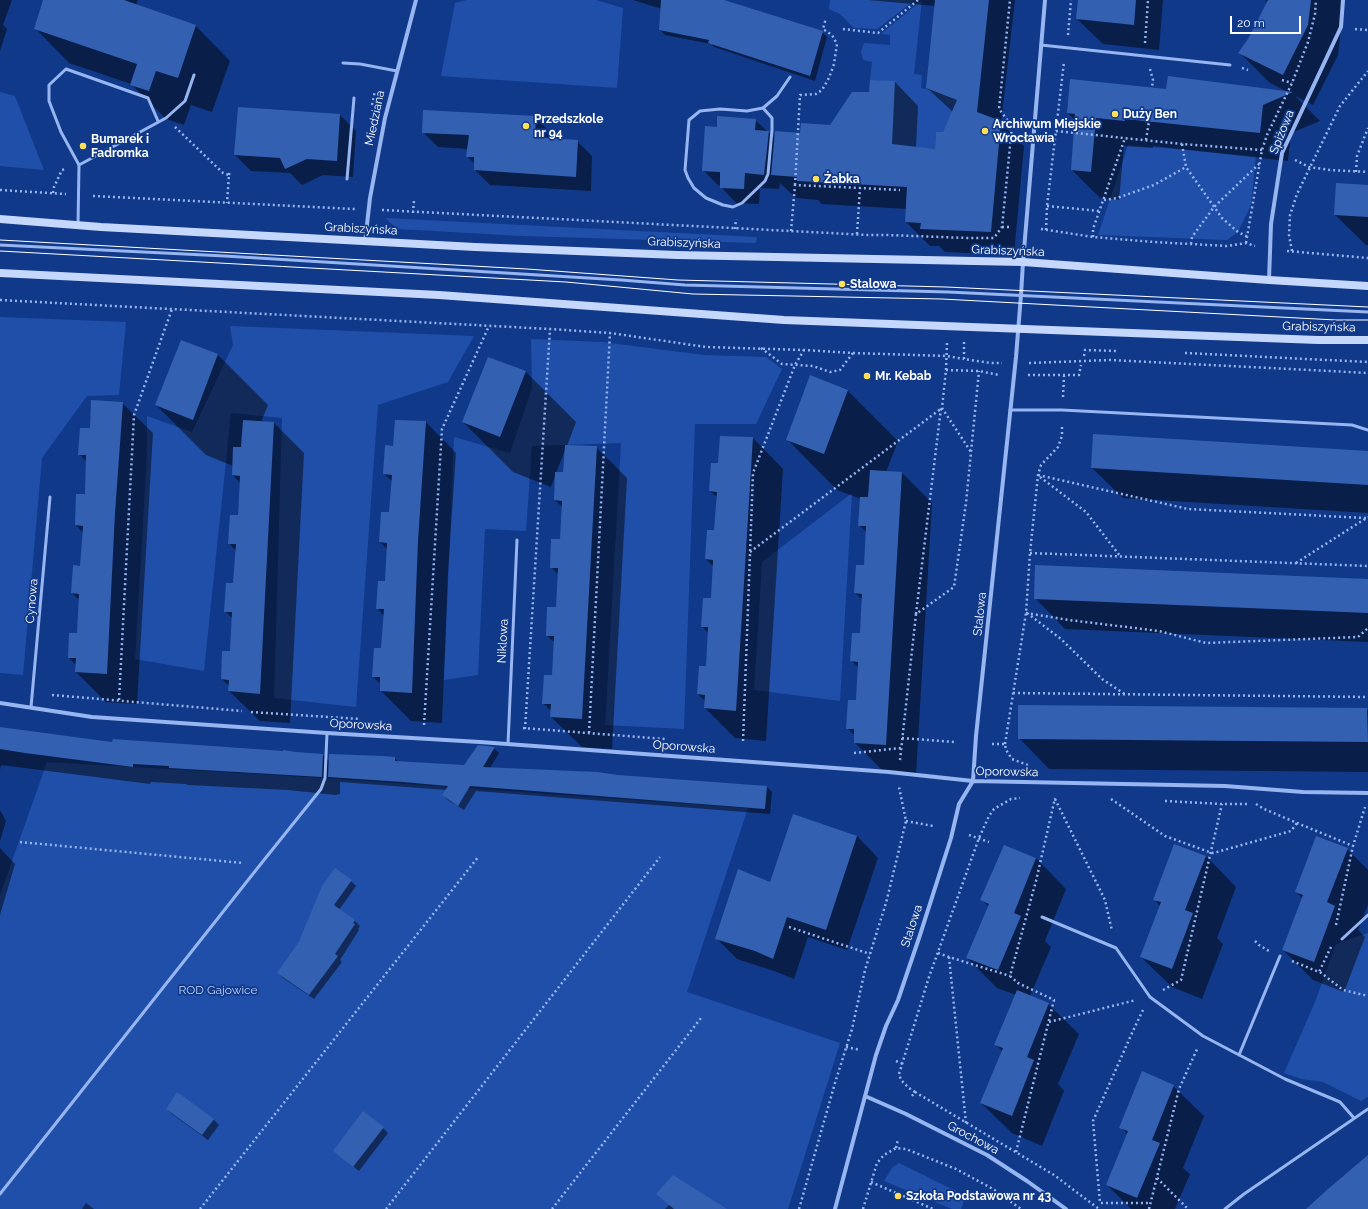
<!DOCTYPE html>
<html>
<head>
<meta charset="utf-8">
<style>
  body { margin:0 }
  #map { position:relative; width:1368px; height:1209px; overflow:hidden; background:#11398a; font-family:Raleway,sans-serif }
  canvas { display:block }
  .scale { position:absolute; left:1230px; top:16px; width:71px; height:18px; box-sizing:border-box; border:2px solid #fff; border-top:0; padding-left:5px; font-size:12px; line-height:14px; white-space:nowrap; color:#fff; -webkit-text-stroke:3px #11398a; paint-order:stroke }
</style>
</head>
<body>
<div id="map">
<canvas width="1368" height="1209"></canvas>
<div class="scale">20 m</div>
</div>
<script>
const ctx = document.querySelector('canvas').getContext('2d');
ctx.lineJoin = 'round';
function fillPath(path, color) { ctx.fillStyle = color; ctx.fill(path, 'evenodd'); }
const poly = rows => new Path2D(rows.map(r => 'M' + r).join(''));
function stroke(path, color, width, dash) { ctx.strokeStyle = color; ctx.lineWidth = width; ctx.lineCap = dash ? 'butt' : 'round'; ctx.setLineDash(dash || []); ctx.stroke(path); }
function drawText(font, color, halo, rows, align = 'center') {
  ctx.font = font + ' Raleway,sans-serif'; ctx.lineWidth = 3.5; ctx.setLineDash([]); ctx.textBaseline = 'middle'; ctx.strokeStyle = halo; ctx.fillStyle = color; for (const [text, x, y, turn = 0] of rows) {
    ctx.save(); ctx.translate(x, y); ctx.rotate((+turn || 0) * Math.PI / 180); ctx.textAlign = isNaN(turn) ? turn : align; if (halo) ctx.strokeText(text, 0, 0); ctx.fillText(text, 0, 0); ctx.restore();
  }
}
const green = poly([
  [467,0,596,0,623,8,617,88,441,76,455,3],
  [830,0,915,0,877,29,854,28,840,14,829,9],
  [922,0,914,74,922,75,921,88,934,91,957,100,953,133,936,132,935,149,891,146,895,82,870,80,872,62,863,60,861,51,864,43,890,45,890,35,881,34],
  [0,92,15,96,44,170,0,166],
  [1128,145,1256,156,1251,205,1238,232,1227,240,1098,235],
  [386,218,756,237,757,239,756,243,521,236,399,229,389,222],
  [0,317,126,322,119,395,87,396,42,458,23,675,0,673],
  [230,326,474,336,448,382,378,405,356,707,274,698,282,418,231,413,204,671,135,659,147,453,147,416,192,432,233,345],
  [531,339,602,342,704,355,766,357,782,369,756,424,695,424,684,729,605,725,621,443,532,446,526,531,485,529,478,675,444,680,454,437,510,453,532,388],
  [852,493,840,701,754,690,762,562],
  [47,762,325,778,748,808,687,992,840,1043,788,1209,0,1209,0,895],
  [1368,933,1368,1097,1361,1101,1323,1082,1301,1079,1284,1073,1315,1002,1336,944],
  [899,1163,966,1196,961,1209,952,1209,884,1181,892,1168]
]);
const shadow = poly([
  [0,0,12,0,3,25,7,29,0,51],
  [45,0,138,0,136,5,196,26,230,61,212,112,191,105,184,125,166,119,131,84,69,63,35,28],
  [633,0,721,0,822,32,827,37,815,81,714,47,711,44,665,35,660,30,662,9],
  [868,0,1015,0,1001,123,1024,146,1014,255,945,252,939,246,930,246,906,222,907,209,822,204,818,200,796,198,780,183,779,189,760,188,759,204,736,203,721,187,721,186,718,185,703,170,718,128,755,120,775,138,801,134,831,126,870,93,895,82,918,106,916,148,935,150,953,112,927,88,935,6],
  [1079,0,1163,0,1159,50,1103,44,1077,19],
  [1265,0,1344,0,1338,55,1313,105,1295,96,1320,121,1291,133,1288,161,1153,146,1153,148,1124,146,1119,200,1100,198,1072,170,1076,121,1068,113,1167,90,1288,92,1270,83,1240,53,1249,40,1268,3],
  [340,115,356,131,353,177,323,175,302,185,290,173,251,171,235,155],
  [535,117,550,132,550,139,577,141,592,156,591,191,490,185,475,170,475,164,467,156,468,149,438,147,423,132],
  [1368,186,1368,245,1366,245,1335,215],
  [218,355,268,405,261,422,274,423,304,453,290,723,260,721,229,691,229,686,222,679,231,652,233,619,225,611,234,584,236,551,229,543,238,516,240,483,233,475,233,466,206,455,156,405],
  [489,358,526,372,576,422,567,446,596,447,627,478,612,749,582,747,551,717,551,711,543,703,553,676,555,643,547,636,557,608,559,575,551,567,561,540,562,507,555,500,556,474,551,487,513,472,463,422],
  [565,450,564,473,556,473],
  [811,377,848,391,898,441,886,472,902,473,932,503,916,775,885,773,855,743,855,736,847,728,857,701,859,668,851,660,861,634,863,600,855,593,865,566,867,533,859,525,861,499,837,490,787,439],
  [122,403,153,433,137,704,106,702,76,672,76,665,69,658,78,634,80,601,72,593,81,567,83,533,76,525,86,495,87,462,79,454],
  [426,422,456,453,448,572,442,723,411,721,381,691,381,684,373,677,382,649,384,616,377,608,386,582,387,549,380,542,390,514,392,481,384,474,394,447],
  [753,438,783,469,766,741,735,738,705,708,705,701,698,694,707,667,709,634,702,626,712,599,713,566,706,559,715,531,718,498,710,491,719,464],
  [1368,452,1368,513,1123,498,1092,468],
  [1368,580,1368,642,1065,629,1035,598],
  [1366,709,1368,711,1368,772,1049,769,1019,738],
  [0,728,113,743,323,755,330,762,395,758,398,762,464,766,479,746,494,748,499,753,490,768,767,787,772,792,770,814,476,791,464,810,448,800,443,795,446,790,340,782,340,794,335,795,288,790,188,785,186,784,151,782,150,784,1,765,0,770],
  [0,810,6,821,0,841],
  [857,836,878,858,847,950,808,937,794,979,777,972,737,959,716,938,770,883],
  [1005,846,1036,858,1066,889,1045,941,1051,947,1030,996,1048,1004,1079,1034,1058,1084,1064,1091,1042,1146,1012,1133,981,1103,1002,1051,995,1044,1016,995,997,988,967,958,989,907,982,900],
  [0,848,15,864,0,915],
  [1347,849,1368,870,1368,905,1358,930,1365,937,1344,992,1313,980,1283,950,1302,898,1296,892],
  [1206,856,1236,887,1217,938,1223,944,1202,999,1172,987,1141,957,1160,906,1154,899],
  [351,881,356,886,339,910,355,921,360,926,358,929,359,930,340,960,342,962,314,999,283,978,278,973,302,940],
  [1173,1086,1204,1116,1183,1168,1190,1174,1175,1209,1131,1209,1107,1185,1127,1134,1121,1127],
  [177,1093,214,1120,219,1125,208,1140,172,1114,167,1109],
  [383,1128,388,1133,359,1171,334,1151],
  [86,1203,94,1209,82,1209],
  [669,1205,723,1209,665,1209]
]);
const building = poly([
  [43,0,124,0,196,25,178,78,156,71,149,91,130,85,137,64,34,29],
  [661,0,724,0,823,31,810,76,708,43,709,40,659,30],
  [935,0,989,0,977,112,1001,121,991,232,920,229,921,223,905,222,907,187,797,181,797,177,771,175,775,131,800,133,801,123,830,125,852,92,869,92,870,80,895,81,892,144,935,149,936,132,943,132,957,100,926,88],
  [1078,0,1136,0,1134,25,1076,19],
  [1268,0,1311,0,1308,25,1283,75,1238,53,1248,39],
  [1168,76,1293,92,1263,105,1260,133,1125,119,1125,121,1096,118,1091,172,1071,170,1075,114,1067,113,1070,79,1166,89],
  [238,107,340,114,337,161,307,159,285,169,280,158,234,155],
  [423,110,536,116,535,137,578,140,576,177,474,170,474,157,466,157,469,135,422,133],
  [717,116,756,119,755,130,769,131,764,175,745,173,744,189,720,188,720,172,702,171,705,126,717,127],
  [1336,183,1368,185,1368,217,1334,215],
  [181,340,218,354,193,420,155,405],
  [488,357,526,371,500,437,462,422],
  [810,375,848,390,824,454,786,440],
  [91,400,123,402,115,513,107,674,75,672,76,658,68,658,69,633,77,633,79,594,71,593,73,565,80,566,83,526,75,525,76,494,85,494,86,455,78,455,80,428,90,428],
  [243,420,274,422,260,694,228,691,229,680,221,679,222,651,230,651,232,612,224,612,226,583,233,583,236,544,228,544,230,515,238,515,240,476,232,475,233,447,241,447],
  [395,420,426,421,418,541,412,693,380,691,380,677,372,677,374,648,381,648,384,609,376,609,378,581,385,581,387,543,379,542,381,512,389,512,392,475,383,474,385,445,393,446],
  [1093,434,1368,451,1368,485,1091,468],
  [720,436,753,437,736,711,704,708,705,695,697,694,699,666,706,666,708,627,701,627,703,598,711,598,713,560,705,559,707,530,714,530,717,492,709,491,711,463,718,463],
  [565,445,597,446,582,719,550,717,551,704,542,704,544,675,552,675,554,636,546,636,547,607,556,607,558,568,550,568,551,539,560,539,562,501,554,500,555,472,563,472],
  [870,470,902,472,886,745,854,743,854,729,846,729,848,700,856,700,858,662,850,661,852,633,860,633,862,594,854,593,856,565,864,565,866,526,858,526,860,497,868,497],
  [1035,565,1368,579,1368,613,1034,599],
  [1018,705,1367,708,1368,742,1018,739],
  [0,727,112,742,113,739,283,751,283,750,296,752,323,754,322,777,169,768,169,766,133,764,133,767,25,753,0,749],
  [478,745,495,747,483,767,597,772,618,775,767,786,765,809,470,786,458,806,442,795,448,786,403,782,328,777,329,754,383,756,395,757,395,761,464,765],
  [793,814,857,836,826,930,787,917,773,959,755,951,715,939,738,869,770,882],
  [1316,836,1348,848,1327,902,1335,906,1314,962,1282,950,1303,895,1295,892],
  [1174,844,1206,856,1185,910,1193,913,1172,969,1140,957,1161,902,1153,900],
  [1004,845,1036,858,1014,913,1021,916,998,970,966,958,989,904,980,900],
  [335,868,352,880,334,905,355,920,353,923,355,924,335,954,338,956,309,995,277,973,300,940,300,939,322,886],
  [1017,990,1049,1003,1027,1057,1034,1060,1012,1116,980,1103,1003,1048,994,1045],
  [1142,1071,1174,1085,1152,1140,1160,1143,1137,1198,1106,1185,1128,1131,1119,1128],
  [177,1092,214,1119,202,1135,166,1109],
  [363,1111,384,1127,353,1167,333,1151],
  [1368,1155,1368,1209,1306,1209,1328,1189],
  [673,1175,727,1209,674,1209,656,1194]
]);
const path = poly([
  [843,29,878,33,918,0],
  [1355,29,1368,30],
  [1068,35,1071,0],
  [1145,43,1148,0],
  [1242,68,1248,70],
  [1150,69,1153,80,1152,87],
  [1282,80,1292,83],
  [372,105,375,91],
  [175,127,223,173,229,175,227,203],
  [1056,131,1182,144,1262,150],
  [1146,140,1149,121],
  [1182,144,1186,167,1222,218,1238,232,1248,237],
  [1295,160,1309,167,1330,170,1368,172],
  [1356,172,1357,156,1368,128],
  [229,175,230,170],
  [795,185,800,95,816,94,822,90,829,78,834,64,837,44,832,35,823,29,826,18],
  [0,190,66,194],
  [53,193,54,187,62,170,65,169],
  [93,196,355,209],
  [1104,200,1117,198,1154,185,1186,167],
  [1047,206,1100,211],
  [382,210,868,235,887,235,967,238,994,238,1002,227,1012,126,999,109,1010,0],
  [413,213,414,200],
  [1002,227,1011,227],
  [735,229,736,219],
  [1041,229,1093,237,1154,242,1227,246,1246,243,1255,246],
  [1046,230,1047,206,1064,62],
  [791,231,795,185,860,188],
  [857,234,860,188,900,190],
  [1093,237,1093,229,1125,138],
  [1246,243,1262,150,1267,135,1292,83,1308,42,1315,14,1316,0],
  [1191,244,1192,237,1214,207,1259,164],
  [1287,251,1368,258],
  [1292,251,1289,235,1290,215,1297,194,1340,106,1368,71],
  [0,300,550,329,610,333,706,347,804,350,853,353,947,356,964,359],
  [964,342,964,359,991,363,1002,363],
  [947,343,946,370,942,408,971,452],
  [761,348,782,364,813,366,830,372,840,370,853,353],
  [1185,353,1368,362],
  [1084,356,1085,350,1116,351],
  [1029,363,1110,360,1368,373],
  [946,370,979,371,999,375],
  [1028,375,1079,375,1081,365],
  [1063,397,1064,376],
  [1038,475,1188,509,1366,518],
  [1040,477,1086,512,1120,556],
  [750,552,942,408],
  [1030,553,1368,566],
  [1296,563,1368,517],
  [1026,613,1069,620,1159,631,1206,643,1358,637,1368,628],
  [1027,613,1061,639,1102,679,1126,695],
  [916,614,941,408],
  [1013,693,1368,697],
  [52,695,242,711],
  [119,700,134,415,172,309],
  [251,712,360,719],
  [424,725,442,429,489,326],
  [523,728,665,739],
  [525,729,550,329],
  [589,733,610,333],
  [902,738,954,742],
  [743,741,753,473,795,365,804,350],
  [992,744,1005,744,1006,750,1012,759,1030,766],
  [1005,744,1026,613,1030,553,1038,475,1041,465,1058,447,1062,436,1062,424],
  [854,753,901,748],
  [900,760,916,614,954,587,966,503,979,371],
  [1055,799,1105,900,1112,931],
  [1111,799,1165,836,1212,853,1217,852,1291,831,1297,823],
  [1165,801,1222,804,1248,804],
  [1256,804,1264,809,1297,823,1353,846],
  [906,821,933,826],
  [969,835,989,842],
  [20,842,243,863],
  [1336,925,1353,846,1365,807],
  [789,927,870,954],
  [1255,941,1259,945,1269,951],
  [938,953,949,957],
  [1292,961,1319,972,1331,947],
  [1320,972,1343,990,1368,996],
  [1163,990,1181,980,1222,804],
  [1143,1010,1132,1033,1093,1121,1100,1203,1151,1203],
  [1049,1022,1136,1000],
  [846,1047,860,1050],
  [896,1061,903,1064],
  [915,1092,1054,1175,1099,1209],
  [912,1096,915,1092,909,1088,901,1080,899,1074,929,977,979,838,989,816,994,809,1011,799,1020,798],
  [966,1123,949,957,1010,976],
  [896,1148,898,1139],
  [1016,1152,1054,1000,1018,983,1010,976,1036,881,1055,798],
  [1157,1178,1188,1209],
  [871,1182,933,1209],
  [200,1209,479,856],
  [386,1209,660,857],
  [552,1209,701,1018],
  [799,1209,835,1083,852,1029,865,970,886,903,906,821,899,787],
  [863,1209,877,1163,884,1155,896,1148,906,1149,956,1169,993,1189,1021,1209],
  [1149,1209,1179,1089,1198,1047]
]);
const service = poly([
  [1041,45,1230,65],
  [343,63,360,64,397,71],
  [763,108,772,118,772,130,768,174,765,181,742,203,733,207,723,205,706,198,694,188,688,178,685,170,689,120,700,111,720,109,747,111,763,108,777,96,790,77],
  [79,165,166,118,185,101,194,75],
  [347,179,354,98],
  [78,225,79,165,61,132,49,101,49,85,66,69,148,98,158,121],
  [0,245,225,256,621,280,685,285,948,292,1368,312],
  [1010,410,1062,410,1352,425,1368,430],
  [31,707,50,497],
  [508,744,517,540],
  [1042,917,1116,948,1150,997,1203,1036,1285,1079,1340,1102,1354,1118],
  [1342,939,1368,915],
  [1239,1055,1280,956],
  [0,1194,256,870,321,789,325,778,327,733],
  [1225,1209,1244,1194,1368,1109]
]);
const minor = poly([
  [365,242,370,198,385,118,416,0],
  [1269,280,1271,224,1282,153,1341,27,1343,0],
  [0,703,92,717,327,733,480,742,889,772,973,781,1225,786,1303,792,1368,793],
  [865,1096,906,1114,987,1155,1027,1181,1066,1209],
  [835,1209,876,1055,886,1026,898,1000,920,935,951,838,959,804,973,781,976,736,1016,357,1021,295,1023,262,1045,0]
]);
const secondary = poly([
  [0,219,101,227,475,247,677,255,1023,262,1269,280,1368,286],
  [0,273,439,295,784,320,1318,340,1368,340]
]);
const tram = poly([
  [0,240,527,269,678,280,946,287,1368,307],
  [0,251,566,282,693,294,942,299,1336,320,1368,320]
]);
const markers = [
  [1115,114,4,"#ffe057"],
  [526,126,4,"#ffe057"],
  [985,131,4,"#ffe057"],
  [83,146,4,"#ffe057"],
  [816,179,4,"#ffe057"],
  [842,284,4,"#ffe057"],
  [867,376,4,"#ffe057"],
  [898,1196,4,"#ffe057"]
];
const poiNames = [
  ["Duży Ben",1123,114],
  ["Przedszkole",534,119],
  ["nr 94",534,133],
  ["Archiwum Miejskie",993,124],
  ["Wrocławia",993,138],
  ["Bumarek i",91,139],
  ["Fadromka",91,153],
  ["Żabka",824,179],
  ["Stalowa",850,284],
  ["Mr. Kebab",875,376],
  ["Szkoła Podstawowa nr 43",906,1196]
];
const streetNames = [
  ["Miedziana",375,118,-78],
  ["Spiżowa",1282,132,-68],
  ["Grabiszyńska",361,229,3],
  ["Grabiszyńska",684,243,2],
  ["Grabiszyńska",1008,251,2],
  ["Grabiszyńska",1319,327,1],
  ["Cynowa",32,601,-85],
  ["Stalowa",980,614,-84],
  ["Niklowa",503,641,-87],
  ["Oporowska",361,725,3],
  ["Oporowska",684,747,4],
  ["Oporowska",1007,772,1],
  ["Stalowa",912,926,-72],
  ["Grochowa",973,1138,28]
];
const parkNames = [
  ["ROD Gajowice",218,990]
];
fillPath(green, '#204fa9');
fillPath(shadow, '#0007');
fillPath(building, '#3460b2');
stroke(path, '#97b6f1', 2.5, [2, 3]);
stroke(service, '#97b6f1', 3);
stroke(minor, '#97b6f1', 4);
stroke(secondary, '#c6d7fc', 8);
stroke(tram, '#fff', 1);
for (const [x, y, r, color] of markers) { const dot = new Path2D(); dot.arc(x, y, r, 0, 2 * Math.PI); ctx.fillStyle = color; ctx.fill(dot); stroke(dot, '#11398a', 1.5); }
drawText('bold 12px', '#fff', '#11398a', poiNames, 'left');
drawText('12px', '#fff', '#11398a', streetNames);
drawText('12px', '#bed4fd', '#11398a', parkNames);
</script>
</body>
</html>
